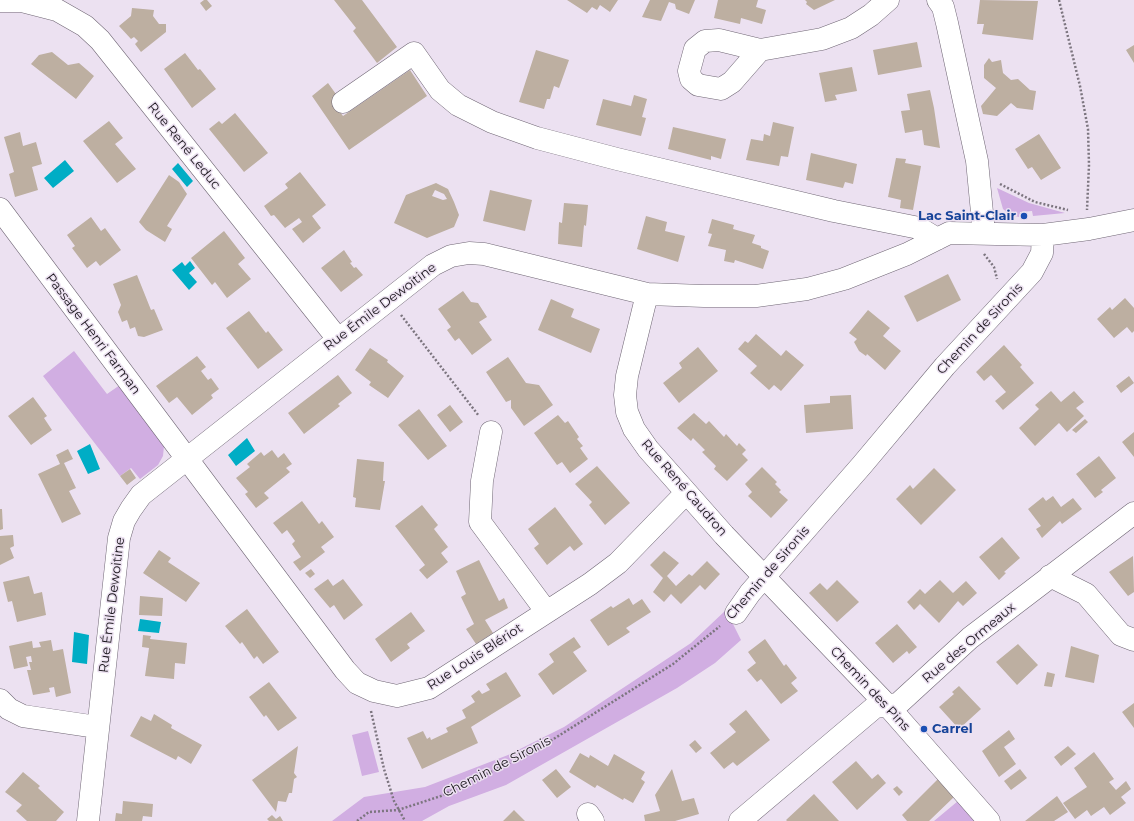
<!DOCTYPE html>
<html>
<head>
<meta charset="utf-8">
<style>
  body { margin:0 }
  canvas { display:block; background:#ece1f1 }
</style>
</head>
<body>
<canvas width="1134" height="821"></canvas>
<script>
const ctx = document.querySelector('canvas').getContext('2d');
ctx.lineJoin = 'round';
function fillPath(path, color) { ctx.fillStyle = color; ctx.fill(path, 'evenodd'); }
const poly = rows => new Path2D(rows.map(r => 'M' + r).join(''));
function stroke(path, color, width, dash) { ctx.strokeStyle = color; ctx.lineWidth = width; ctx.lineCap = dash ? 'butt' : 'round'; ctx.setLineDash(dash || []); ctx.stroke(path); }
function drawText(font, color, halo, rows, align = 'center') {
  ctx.font = font + ' Montserrat,sans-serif'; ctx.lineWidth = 3; ctx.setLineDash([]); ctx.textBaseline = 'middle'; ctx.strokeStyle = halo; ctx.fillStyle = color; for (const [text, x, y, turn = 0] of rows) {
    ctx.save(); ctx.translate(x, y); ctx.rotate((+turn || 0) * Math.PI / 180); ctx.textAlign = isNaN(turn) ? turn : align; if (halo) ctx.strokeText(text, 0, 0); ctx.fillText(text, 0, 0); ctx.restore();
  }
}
const green = poly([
  [997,188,1029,203,1065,213,1033,216,1032,211,1020,212,1019,217,1010,215,1003,209],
  [74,351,107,394,120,385,164,446,163,456,158,465,140,479,131,468,120,476,43,376],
  [726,610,741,640,715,663,677,688,506,785,449,806,422,821,332,821,364,797,425,787,508,755,564,727,691,643],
  [368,731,379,772,362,776,352,735],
  [958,801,975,821,934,821]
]);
const water = poly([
  [65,160,74,171,53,188,44,178],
  [178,163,193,181,187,187,172,169],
  [190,261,195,268,189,273,197,282,189,290,172,270,182,262,185,266],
  [247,438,255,451,236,466,228,455],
  [90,444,100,469,88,474,77,451],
  [140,619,161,622,159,633,138,631],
  [74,632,89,635,87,664,72,662]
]);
const building = poly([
  [204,0,207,0,212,6,206,11,200,3],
  [334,0,362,0,397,47,377,63,353,31,356,28],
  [567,0,618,0,610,12,600,5,597,10,592,7,587,13],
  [650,0,695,0,689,14,676,9,675,4,669,2,661,21,642,17],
  [718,0,758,0,756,7,766,10,762,24,741,18,740,24,714,18],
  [805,0,835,0,814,10,806,4,807,2],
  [980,0,1038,1,1033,40,982,34,984,24,977,24],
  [132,8,154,10,153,16,159,24,166,24,166,32,141,52,135,44,138,41,134,37,131,39,119,26,131,16],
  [917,42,922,67,878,75,873,50],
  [1134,45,1134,63,1126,50],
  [536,50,569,60,559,88,554,86,550,99,547,99,544,109,519,102],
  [52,52,68,65,79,63,94,76,76,99,31,64,39,55],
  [185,53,198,70,200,69,216,89,192,108,164,69],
  [989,58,992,62,1001,60,1003,73,1011,80,1018,79,1030,90,1036,91,1033,110,1017,108,1011,103,997,116,983,114,981,106,996,88,984,78,984,65],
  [852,67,857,91,835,95,837,100,825,102,819,73],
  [410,70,427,96,349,150,312,96,328,83,338,97,332,101,343,116],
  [930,90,934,108,940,148,924,145,922,130,905,133,901,111,910,110,907,94],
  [634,95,647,99,642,117,646,118,641,136,596,125,603,99,631,106],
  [235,113,268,153,244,172,209,129,219,121,222,124],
  [109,121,123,138,115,144,136,169,117,183,83,141],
  [773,122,794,127,788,157,781,156,779,166,746,160,751,139,763,141,764,134,770,136],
  [673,127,726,139,721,159,711,156,711,160,668,149],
  [20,132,23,146,36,142,42,164,32,167,38,190,15,197,9,174,14,172,4,137],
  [1039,134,1061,168,1041,180,1032,167,1028,169,1015,149],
  [811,153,857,164,853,184,845,182,843,188,806,180],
  [896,158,906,159,905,163,921,166,913,210,900,208,901,200,888,197],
  [300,172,326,205,312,216,321,228,303,243,292,229,302,222,299,218,285,228,274,215,271,216,264,206,288,188,285,184],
  [169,175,179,182,187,194,167,226,172,229,165,242,146,230,139,222],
  [436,183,448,189,454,202,459,215,454,227,427,238,394,223,406,195],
  [435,190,444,194,447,199,443,200,432,196],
  [490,190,532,200,525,231,483,221],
  [564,203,588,205,586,226,584,225,582,247,558,244,559,222,562,223],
  [646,216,667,222,665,231,685,236,678,262,637,249],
  [91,217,101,231,105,228,121,250,100,266,96,261,87,268,72,248,75,246,67,235],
  [712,219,734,225,733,229,755,235,752,243,761,246,761,248,769,251,763,269,735,260,734,263,724,261,726,250,708,246,712,234,708,233],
  [224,231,245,258,238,264,251,279,227,298,215,282,212,285,191,258],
  [344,250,352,262,350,263,354,268,356,267,363,275,341,292,321,268],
  [948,274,961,300,917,322,904,296],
  [137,275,151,310,154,309,163,330,144,337,138,336,135,327,130,329,127,320,122,322,118,312,121,305,113,284],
  [463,291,471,302,478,303,487,317,479,322,492,340,472,355,459,338,455,341,447,330,451,327,438,309],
  [1125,298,1134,308,1134,331,1132,333,1127,327,1114,338,1097,319,1110,307,1112,310],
  [551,299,574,309,571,317,600,329,591,353,538,330],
  [868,310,890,328,883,336,901,351,885,370,867,354,866,356,859,351,854,342,857,339,849,333],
  [249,311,266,333,268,331,283,350,258,369,226,328],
  [756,334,781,356,786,350,804,365,781,391,774,385,769,390,750,373,757,366,738,349,745,341,748,343],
  [1004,345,1022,365,1020,367,1034,383,1003,410,995,401,1006,392,991,375,984,381,976,372],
  [698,347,718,371,679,403,663,383,682,368,679,363],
  [370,348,388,360,387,362,404,376,388,398,369,385,371,382,355,370],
  [197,356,206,367,201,371,208,380,211,378,219,389,211,395,213,398,192,415,177,397,169,403,156,386],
  [508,357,526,383,539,385,553,405,524,426,511,408,511,400,506,402,486,372],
  [338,375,352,393,338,404,340,406,304,434,288,413],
  [1129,376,1134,383,1121,393,1116,386],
  [1051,391,1061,402,1074,391,1084,402,1076,408,1084,416,1067,432,1059,423,1035,446,1019,428,1039,409,1035,405],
  [851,395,853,429,806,433,804,405,830,403,830,396],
  [33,397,47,416,44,418,52,430,31,445,8,416],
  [450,405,463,422,450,432,437,415],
  [419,409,447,446,428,460,398,425],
  [694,413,706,424,709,421,724,437,726,434,737,446,739,443,746,450,742,454,748,460,727,481,714,469,716,466,702,452,705,450,693,438,691,441,677,428],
  [558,415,565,423,568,421,579,437,577,439,583,446,580,448,588,459,570,473,562,462,557,465,534,433],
  [1085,419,1088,422,1076,433,1072,430],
  [1134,432,1134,457,1122,442],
  [68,449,73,459,64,463,76,488,69,491,81,514,62,523,38,474,60,464,56,455],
  [272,450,278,458,284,453,292,464,286,468,290,472,264,493,269,498,256,508,245,494,248,492,236,478,250,467,247,464,261,452,264,456],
  [1099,456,1116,478,1101,490,1103,492,1095,498,1076,474],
  [357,459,384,462,383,481,385,481,380,510,355,507,356,498,353,497],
  [597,466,630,503,605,525,589,505,592,502,575,484],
  [762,467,777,482,775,484,781,490,779,492,788,500,771,518,748,496,752,492,745,484],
  [934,468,956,490,921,525,896,499,910,485,913,489],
  [130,469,136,478,127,485,120,476],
  [1053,496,1061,507,1073,498,1082,509,1062,524,1060,521,1042,538,1036,529,1041,526,1028,509,1043,497,1046,501],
  [302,501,319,524,322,521,334,537,321,547,325,552,300,571,293,562,301,557,292,544,295,541,287,530,282,534,273,523],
  [422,505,438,525,434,529,448,547,441,553,448,562,427,579,419,570,425,565,395,526],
  [555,507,583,544,574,551,570,546,547,565,534,548,539,544,528,529],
  [0,509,2,509,3,529,0,530],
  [13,535,14,546,10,548,14,558,0,565,0,536],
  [1002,537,1020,558,1004,572,1006,573,999,580,979,557],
  [159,550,171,558,168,562,200,583,186,602,143,573],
  [664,551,679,563,667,576,676,586,689,574,692,576,707,561,720,574,705,590,700,585,681,604,671,594,664,602,653,592,663,578,650,565],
  [1133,556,1134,592,1128,596,1109,572],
  [479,560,499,601,504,598,508,608,485,620,493,633,476,644,466,629,474,624,461,597,466,594,456,571],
  [311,569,315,574,310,578,305,573],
  [29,576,34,594,42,592,46,615,17,622,12,601,8,602,3,582],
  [328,579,333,586,343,579,363,605,344,620,334,605,330,608,314,589],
  [837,580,859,602,837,622,809,593,820,583,827,590],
  [940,580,953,593,966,581,977,593,963,606,958,601,939,623,920,604,914,610,907,602,920,589,925,594],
  [140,596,163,598,162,616,139,615],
  [629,598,633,605,642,599,651,612,626,628,630,632,608,646,590,620,611,606,613,608],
  [247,609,279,652,263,664,257,656,254,659,242,642,240,644,225,626],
  [411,612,425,631,407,644,410,648,391,662,375,639],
  [897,624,917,647,909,654,907,651,893,663,875,643],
  [143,635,151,636,150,639,187,643,185,664,175,663,174,679,145,676,149,648,142,647],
  [574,637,581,647,573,652,587,671,553,695,538,674,554,662,549,654],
  [765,639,784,666,786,664,797,678,791,683,798,691,781,704,761,679,757,682,747,670,756,663,748,652],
  [51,640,53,651,63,649,71,693,56,697,54,687,49,688,50,692,33,695,27,670,31,670,29,662,32,662,31,656,26,657,28,666,14,669,9,646,32,641,33,648,41,647,39,642],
  [1018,644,1038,665,1017,685,996,662],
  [1071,646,1099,655,1094,683,1065,677],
  [506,672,521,696,471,727,478,743,422,769,407,738,423,731,427,739,430,737,431,740,448,732,446,728,466,718,462,710,475,702,471,696,479,690,482,694,490,690,486,684],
  [1047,672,1055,674,1052,687,1044,686],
  [269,682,297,718,278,731,266,715,264,717,249,697],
  [959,686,981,709,959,729,939,707,954,694,952,692],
  [1134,703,1134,728,1122,712],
  [746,710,770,740,737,766,733,762,724,769,710,753,736,732,729,724],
  [154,714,172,725,171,728,202,745,191,764,178,756,176,760,130,736,141,716,151,721],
  [1009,730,1015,739,1004,747,1016,764,999,777,982,751],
  [695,740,702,748,696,753,689,745],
  [298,746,294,773,297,777,294,779,292,793,289,793,286,802,278,801,276,812,252,780],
  [1068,746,1076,754,1061,766,1054,757],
  [1094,752,1114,779,1109,782,1116,790,1126,781,1131,789,1121,797,1126,803,1110,815,1104,807,1091,816,1087,810,1075,819,1063,803,1087,787,1074,768],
  [580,753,589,758,590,755,608,766,614,754,645,772,641,779,645,782,633,803,624,798,623,800,597,785,595,788,569,772],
  [856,761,872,779,878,774,886,783,857,810,832,782],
  [556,769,571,787,557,798,542,780],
  [672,769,682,801,694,798,699,814,675,821,645,821,644,815,660,811,655,795],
  [1020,769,1027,778,1011,790,1004,781],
  [23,772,40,786,38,788,64,812,56,821,27,821,16,811,22,805,5,792],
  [939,778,955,796,929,821,907,821,902,815],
  [897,786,903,792,899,796,893,789],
  [814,794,839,821,787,821,786,820],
  [1057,796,1068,812,1054,821,1025,821],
  [123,801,153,804,152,817,143,816,142,821,115,821,116,813,122,814],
  [514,810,525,821,503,821],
  [272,815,276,819,280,816,283,821,269,821,267,819]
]);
const path = poly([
  [1059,0,1080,86,1088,129,1089,165,1087,210],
  [1000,184,1035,202,1068,210],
  [984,254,994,267,997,279],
  [401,315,479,416],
  [371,711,384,769,394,801,405,821],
  [357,821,369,812,398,810,441,796,536,750,673,664,720,626]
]);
const minor = poly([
  [938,0,943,7,947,23,977,161,984,233],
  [0,1,22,1,57,10,85,26,100,40,338,339],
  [760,50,732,82,721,89,698,85,691,79,689,71,695,49,705,41,719,40,760,50,822,39,851,28,871,15,888,0],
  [343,102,414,53,440,90,458,105,492,122,537,138,617,159,834,211,919,228,937,239],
  [0,209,345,670,357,683,374,691,397,696,429,688,590,584,618,563,686,493],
  [647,294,627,376,625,395,627,412,634,429,648,449,724,535,887,705,989,821],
  [491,432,482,481,480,522,546,611],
  [1050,576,1086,594,1121,635,1134,640],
  [736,613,750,593,862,465,945,366,1032,272,1042,253,1043,235],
  [0,700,9,709,23,716,97,727],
  [588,814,593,821],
  [88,821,119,538,124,521,131,509,141,495,433,265,451,256,469,253,484,254,647,294,704,296,756,296,807,289,844,279,907,254,949,233,1043,235,1089,229,1134,220],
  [740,821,875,707,898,704,970,638,1134,513]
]);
const markers = [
  [1024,216,4,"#1a4fb4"],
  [924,729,4,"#1a4fb4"]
];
const streetNames = [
  ["Rue René Leduc",184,146,51],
  ["Rue Émile Dewoitine",380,307,-37],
  ["Chemin de Sironis",980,329,-47],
  ["Passage Henri Farman",93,334,53],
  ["Rue René Caudron",684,488,49],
  ["Chemin de Sironis",768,573,-49],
  ["Rue Émile Dewoitine",112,605,-83],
  ["Rue des Ormeaux",969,643,-40],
  ["Rue Louis Blériot",475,657,-33],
  ["Chemin des Pins",870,689,47],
  ["Chemin de Sironis",497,767,-27]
];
const transitNames = [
  ["Lac Saint-Clair",1016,216],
  ["Carrel",932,729,"left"]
];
fillPath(green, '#d1aee2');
fillPath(water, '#00adc5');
fillPath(building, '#bdafa1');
stroke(minor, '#706775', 23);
stroke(path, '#7c757f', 2.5, [2, 2]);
stroke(minor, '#fff', 22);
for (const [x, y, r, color] of markers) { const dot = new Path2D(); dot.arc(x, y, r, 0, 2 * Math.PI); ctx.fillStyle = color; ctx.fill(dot); stroke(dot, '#ece1f1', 1.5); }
drawText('13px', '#1b171d', '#ece1f1', streetNames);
drawText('bold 13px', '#164399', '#ece1f1', transitNames, 'right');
</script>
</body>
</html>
